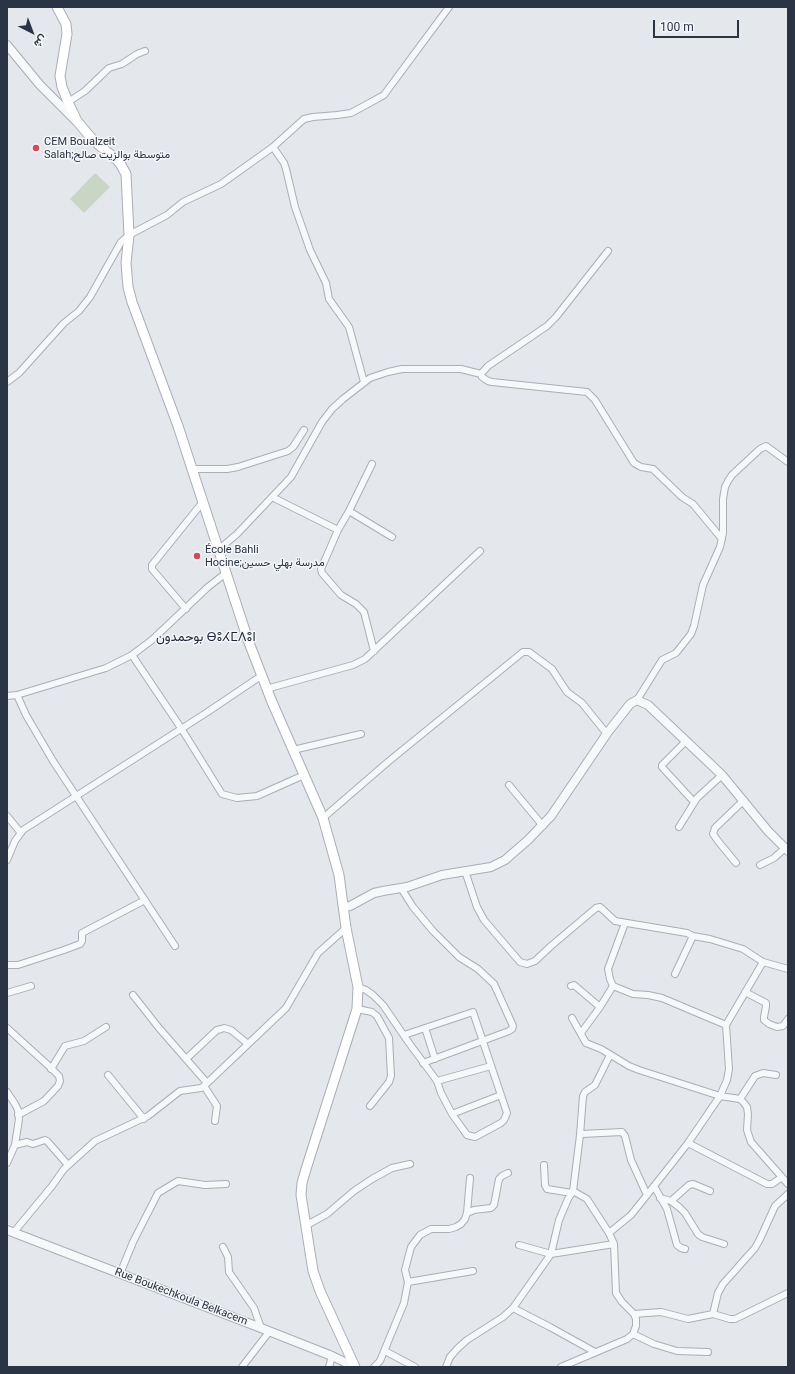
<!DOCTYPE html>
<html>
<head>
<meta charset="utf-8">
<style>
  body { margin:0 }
  #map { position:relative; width:795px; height:1374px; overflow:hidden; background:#e4e7ec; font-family:Roboto,Vazirmatn,sans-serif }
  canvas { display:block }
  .frame { position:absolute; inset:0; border:8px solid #2b3445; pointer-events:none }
  .north { position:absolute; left:12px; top:12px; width:40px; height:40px; -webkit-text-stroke:3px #f4f6f9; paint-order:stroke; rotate:138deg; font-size:11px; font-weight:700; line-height:16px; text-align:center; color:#2b3445 }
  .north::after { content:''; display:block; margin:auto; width:14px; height:18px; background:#2b3445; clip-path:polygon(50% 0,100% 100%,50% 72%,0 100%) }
  .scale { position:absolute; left:653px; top:20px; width:86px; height:18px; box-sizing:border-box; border:2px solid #2b3445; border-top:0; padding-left:5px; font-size:12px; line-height:14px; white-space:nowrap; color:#2b3445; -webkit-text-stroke:3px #f4f6f9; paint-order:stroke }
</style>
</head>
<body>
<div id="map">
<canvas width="795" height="1374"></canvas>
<div class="frame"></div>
<div class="north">ش</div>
<div class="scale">100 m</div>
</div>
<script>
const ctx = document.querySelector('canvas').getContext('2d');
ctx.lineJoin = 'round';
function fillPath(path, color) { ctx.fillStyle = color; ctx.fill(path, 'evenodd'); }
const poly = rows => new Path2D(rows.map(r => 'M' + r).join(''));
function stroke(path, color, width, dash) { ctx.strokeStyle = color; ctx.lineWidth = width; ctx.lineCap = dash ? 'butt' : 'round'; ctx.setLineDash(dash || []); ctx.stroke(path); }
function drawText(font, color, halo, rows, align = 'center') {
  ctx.font = font + ' Roboto,Vazirmatn,"Noto Sans Tifinagh",sans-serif'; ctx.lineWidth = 3; ctx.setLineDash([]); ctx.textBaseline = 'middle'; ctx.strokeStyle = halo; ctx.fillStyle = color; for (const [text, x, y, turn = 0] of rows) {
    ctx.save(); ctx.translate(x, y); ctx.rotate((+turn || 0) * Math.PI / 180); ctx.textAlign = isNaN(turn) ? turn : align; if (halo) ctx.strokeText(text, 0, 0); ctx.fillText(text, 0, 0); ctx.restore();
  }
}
const green = poly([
  [95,173,110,187,84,213,70,199]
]);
const minor = poly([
  [68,102,85,91,109,68,122,64,137,54,145,51],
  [273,147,284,163,286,169,295,207,310,250,326,283,329,299,349,327,364,382],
  [481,374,488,366,547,326,556,317,608,251],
  [7,382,19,373,64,323,79,311,90,297,121,242,129,235,167,215,183,202,221,184,273,147,304,119,313,117,337,115,351,113,375,100,384,95,392,84,449,7],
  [372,464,349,511,338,530,321,569,322,573,341,595,356,604,364,612,374,651],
  [192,469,227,469,238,467,288,451,293,447,304,430],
  [272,497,338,530],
  [349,511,392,537],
  [218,550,237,534,291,477,322,422,332,409,343,399,370,378,388,372,402,369,461,369,481,374,482,377,488,381,492,382,587,392,595,400,634,463,641,467,653,469,682,497,693,504,722,539],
  [186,609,152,569,152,565,202,503],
  [132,655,181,728,222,794,237,798,257,796,304,775],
  [266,689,353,665,365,659,480,551],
  [17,695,26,715,53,761,175,946],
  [7,696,17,695,106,668,132,655,152,640,208,587,226,573],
  [637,700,662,660,676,653,691,634,694,626,703,585,720,547,723,533,723,499,725,487,728,481,732,475,760,449,766,446,788,462],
  [686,741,662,765,662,767,694,802],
  [293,750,361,734],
  [509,785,543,826],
  [7,816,21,833],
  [323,818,389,761,523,652,529,652,552,669,567,692,582,703,607,734],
  [679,827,697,798,722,775],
  [7,860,15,841,23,830,206,713,261,676],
  [736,863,718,841,713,834,715,828,744,800],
  [760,865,774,858,785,848],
  [465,871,477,907,484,920,520,962,527,964,535,961,551,946,596,908,600,907,615,921,687,933,693,936,710,939,743,949,763,962,788,969],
  [401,888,413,907,433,931,459,957,478,969,494,984,513,1026,512,1029,509,1031,423,1063],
  [7,965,18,965,64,950,80,944,82,941,82,933,145,900],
  [675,974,693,936],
  [571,986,574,985,600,1007],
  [613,986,633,994,648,995,662,998,726,1025],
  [358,987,366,990,373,995,383,1005,409,1043,437,1081,441,1093,452,1114,467,1135,475,1137,501,1123,504,1120,507,1113,473,1012,404,1035],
  [745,992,766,1003,766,1006,764,1017,764,1020,769,1024,777,1027,783,1026,788,1019],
  [7,993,31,986],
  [133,995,159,1028,207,1083],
  [357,1009,372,1012,377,1016,389,1038,391,1076,389,1082,370,1106],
  [572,1018,586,1043,601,1049,629,1066,639,1070,720,1096,740,1099,744,1103,747,1107,748,1114,747,1130,751,1142,788,1184],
  [7,1028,50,1067,59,1076,60,1081,58,1086,44,1101,18,1115],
  [425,1028,435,1059],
  [581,1033,600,1007,613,986,610,979,608,969,625,923],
  [186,1059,217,1030,221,1029,224,1028,231,1030,248,1044],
  [51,1069,65,1046,84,1041,106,1027],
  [108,1075,144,1119],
  [437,1081,491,1066],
  [204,1086,217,1106,215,1121],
  [7,1092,15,1104,18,1110,19,1119,15,1145,7,1163],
  [740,1099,755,1076,763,1073,776,1075],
  [452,1114,501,1095],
  [580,1135,582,1134,622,1132,625,1136,631,1160,647,1195],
  [688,1143,767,1184,772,1184,782,1177],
  [15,1145,27,1142,33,1144,45,1140,47,1141,68,1165],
  [544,1165,545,1185,547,1189,572,1193],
  [654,1186,667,1209,677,1245,681,1248,685,1249],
  [660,1198,671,1201,679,1207,685,1213,698,1234,702,1237,724,1244],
  [671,1201,689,1185,693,1184,710,1191],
  [467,1213,470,1178],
  [305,1226,327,1214,354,1191,372,1179,392,1168,410,1164],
  [14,1232,52,1186,64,1169,95,1141,148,1116,180,1091,201,1088,204,1086,286,1008,318,953,346,928],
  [609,1233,631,1215,647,1195,688,1143,720,1096,727,1080,729,1069,726,1025,763,962],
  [519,1245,551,1254,559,1220,568,1199,573,1191],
  [223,1247,228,1257,229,1272,254,1308,261,1328],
  [120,1274,133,1242,158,1193,178,1181,205,1185,226,1184],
  [408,1282,405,1270,411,1247,420,1235,431,1229,449,1229,456,1227,461,1224,465,1219,467,1213,474,1210,491,1208,494,1205,499,1179,502,1176,508,1173],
  [513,1308,550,1327,595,1352],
  [634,1314,661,1312,688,1319,713,1314,730,1319,735,1319,788,1293],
  [713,1314,718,1293,723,1284,755,1248,760,1239,775,1206,788,1194],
  [633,1334,654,1344,677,1351,708,1352],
  [385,1351,415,1367],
  [242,1367,269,1332],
  [329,1367,332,1356],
  [374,1367,380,1361,404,1303,408,1282,473,1271],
  [446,1367,450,1357,458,1348,467,1340,503,1317,513,1308,551,1254,614,1244],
  [561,1367,627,1339,633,1334,636,1326,636,1319,634,1314,622,1302,616,1293,614,1244,609,1233,587,1199,573,1191,580,1135,583,1096,585,1092,595,1085,610,1055]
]);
const tertiary = poly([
  [7,45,40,85,76,121],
  [344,907,350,906,374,893,383,891,407,887,442,875,491,867,505,860,528,840,551,816,608,732,630,704,637,700,648,705,722,775,768,831,788,851],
  [7,1230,261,1328,332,1356,355,1367]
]);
const secondary = poly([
  [57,7,66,24,67,34,60,76,62,87,68,102,77,121,93,140,117,160,121,165,126,174,129,235,126,263,128,287,132,302,178,426,248,640,272,702,323,818,339,875,346,928,358,987,357,1009,306,1169,302,1183,301,1195,313,1271,320,1291,355,1367]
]);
const markers = [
  [36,148,4,"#d1495b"],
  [197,556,4,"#d1495b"]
];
const poiNames = [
  ["CEM Boualzeit",44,142],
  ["Salah;متوسطة بوالزيت صالح",44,155],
  ["École Bahli",205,550],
  ["Hocine;مدرسة بهلي حسين",205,563]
];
const streetNames = [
  ["Rue Boukechkoula Belkacem",181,1297,21]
];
const quarterNames = [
  ["بوحمدون ⴱⵓⵃⵎⴷⵓⵏ",206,638]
];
fillPath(green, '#c9d6c5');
stroke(minor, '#a9aeb7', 8);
stroke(tertiary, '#a9aeb7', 10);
stroke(secondary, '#a9aeb7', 11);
stroke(minor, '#f7f8fa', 6);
stroke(tertiary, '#f7f8fa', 8);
stroke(secondary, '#fff', 9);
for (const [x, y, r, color] of markers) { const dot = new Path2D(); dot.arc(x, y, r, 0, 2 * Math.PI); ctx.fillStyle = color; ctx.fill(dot); stroke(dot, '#f4f6f9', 1.5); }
drawText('11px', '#2b3445', '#f4f6f9', poiNames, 'left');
drawText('11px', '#2b3445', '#f4f6f9', streetNames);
drawText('13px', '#1d2536', '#f4f6f9', quarterNames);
</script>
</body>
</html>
